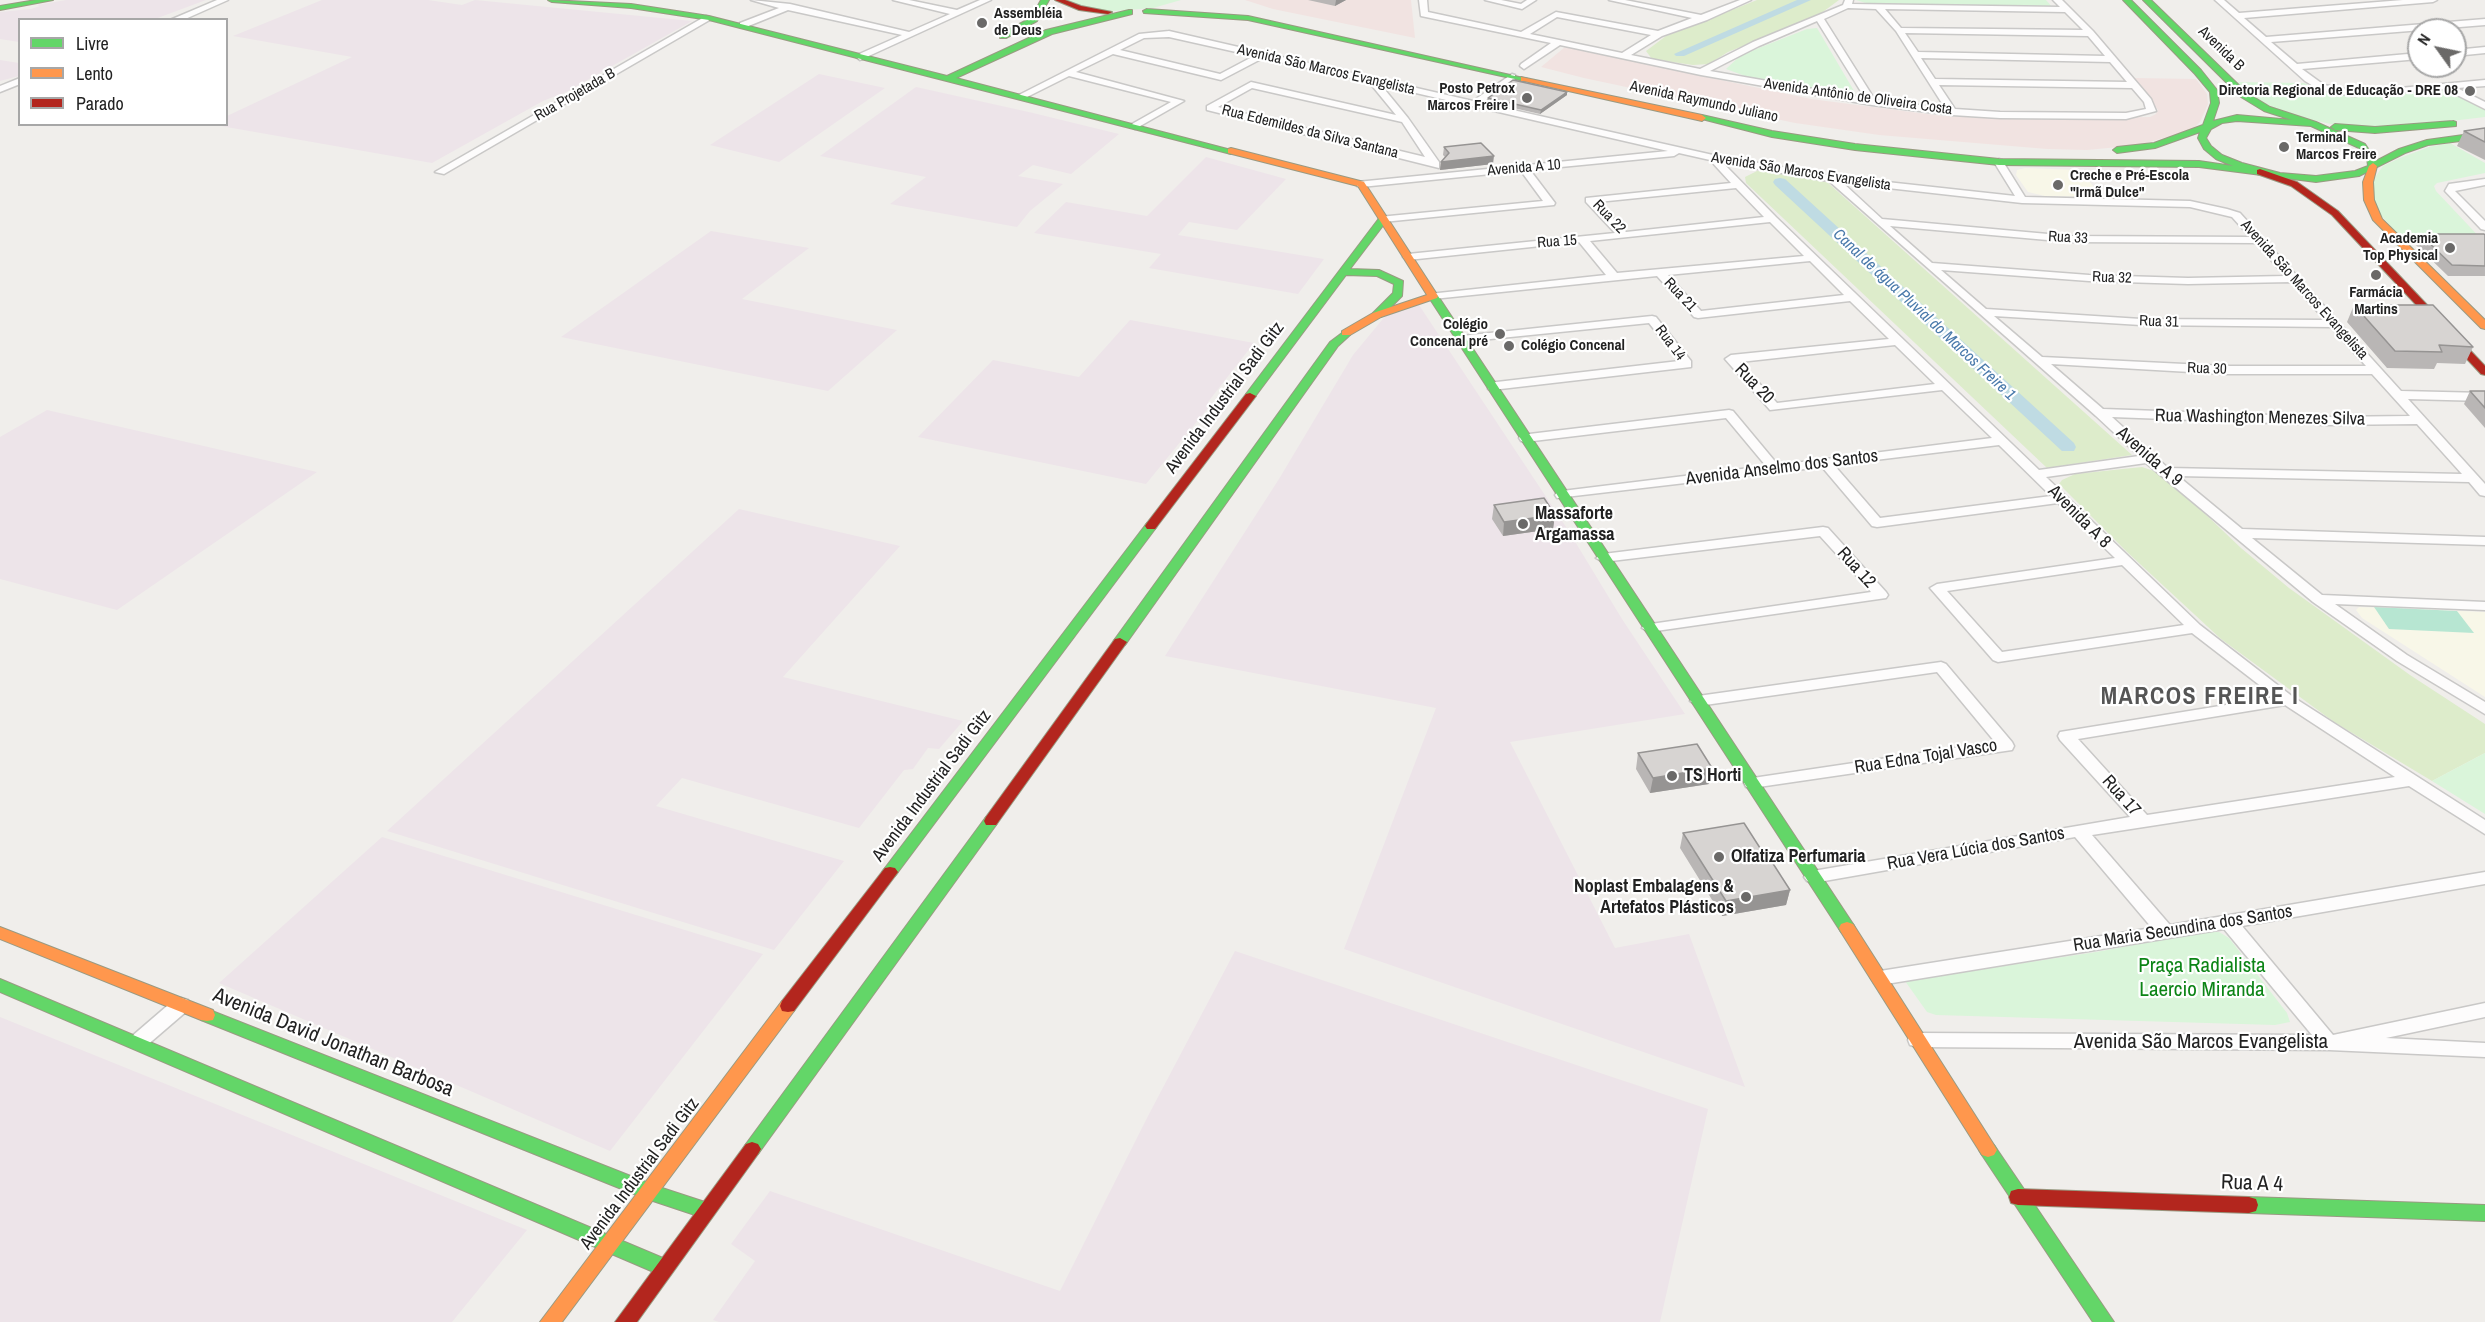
<!DOCTYPE html>
<html>
<head>
<meta charset="utf-8">
<style>
  body { margin:0 }
  #map { position:relative; width:2485px; height:1322px; overflow:hidden; background:#f0eeeb; font-family:"Archivo Narrow",sans-serif }
  canvas { display:block }
  .legend { position:absolute; left:18px; top:18px; width:210px; height:108px; box-sizing:border-box; background:#fff; border:2px solid #a7a7a7; margin:0; padding:8px 10px; list-style:none; font-size:18px; color:#222 }
  .legend li { display:flex; align-items:center; gap:12px; height:30px }
  .legend b { width:30px; border:2px solid #a7a7a7 }
  .north { position:absolute; left:2407px; top:18px; width:60px; height:60px; box-sizing:border-box; background:#fff; border:2px solid #a7a7a7; border-radius:50%; rotate:303deg; font-size:16px; font-weight:700; line-height:24px; text-align:center; color:#222 }
  .north::after { content:''; display:block; margin:auto; width:21px; height:27px; background:#6a6968; clip-path:polygon(50% 0,100% 100%,50% 72%,0 100%) }
</style>
</head>
<body>
<div id="map">
<canvas width="2485" height="1322"></canvas>
<ul class="legend">
<li><b style="height:8px;background:#63d668"></b>Livre</li>
<li><b style="height:8px;background:#ff974d"></b>Lento</li>
<li><b style="height:8px;background:#b3261e"></b>Parado</li>
</ul>
<div class="north">N</div>
</div>
<script>
const ctx = document.querySelector('canvas').getContext('2d');
ctx.lineJoin = 'round';
function fillPath(path, color) { ctx.fillStyle = color; ctx.fill(path, 'evenodd'); }
const poly = rows => new Path2D(rows.map(r => 'M' + r).join(''));
function stroke(path, color, width, dash) { ctx.strokeStyle = color; ctx.lineWidth = width; ctx.lineCap = dash ? 'butt' : 'round'; ctx.setLineDash(dash || []); ctx.stroke(path); }
function drawText(font, color, halo, rows, align = 'center') {
  ctx.font = font + ' "Archivo Narrow",sans-serif'; ctx.lineWidth = 4.5; ctx.setLineDash([]); ctx.textBaseline = 'middle'; ctx.strokeStyle = halo; ctx.fillStyle = color; for (const [text, x, y, turn = 0] of rows) {
    ctx.save(); ctx.translate(x, y); ctx.rotate((+turn || 0) * Math.PI / 180); ctx.textAlign = isNaN(turn) ? turn : align; if (halo) ctx.strokeText(text, 0, 0); ctx.fillText(text, 0, 0); ctx.restore();
  }
}
const commercial = poly([
  [1245,0,1411,0,1415,38,1273,9],
  [1565,47,1811,99,1942,116,2012,119,2150,117,2156,114,2158,110,2133,79,2134,78,2196,79,2207,94,2208,104,2200,122,2193,129,2140,145,2087,150,2047,149,1879,135,1795,123,1584,78,1541,67]
]);
const industrial = poly([
  [66,0,206,0,155,19,20,20,19,42,0,39,0,12,31,9,40,6,37,5],
  [322,0,428,0,462,5,475,0,692,21,566,92,543,101,432,163,215,125,226,124,227,116,352,57,233,36],
  [0,60,19,63,19,76,0,81],
  [819,74,885,88,779,162,710,145],
  [916,87,1033,113,1119,134,1071,174,1033,165,1018,176,1063,184,1030,211,1017,227,890,204,926,177,820,156],
  [1206,157,1286,179,1237,230,1189,222,1178,235,1324,259,1298,294,1149,268,1161,254,1034,233,1066,202,1147,216],
  [711,231,809,248,742,299,897,330,828,391,561,337],
  [1419,305,1568,530,1622,619,1685,714,1510,742,1615,948,1689,934,1745,1087,1344,949,1436,708,1165,656,1279,479,1353,355,1387,314],
  [1130,320,1254,343,1208,402,1212,403,1146,484,918,437,993,360,1079,377],
  [47,410,317,472,117,610,0,579,0,437],
  [739,509,900,546,783,677,963,721,939,749,928,748,913,769,904,770,859,828,682,778,656,806,844,861,774,950,387,831],
  [382,837,763,954,610,1151,219,983],
  [1235,951,1708,1109,1660,1322,719,1322,713,1320,755,1261,731,1244,770,1191,1060,1291,1148,1116],
  [0,1017,527,1230,452,1322,0,1322]
]);
const education = poly([
  [2025,168,2080,170,2102,197,2045,196,2028,192,2016,175,2017,170],
  [2359,607,2485,612,2485,697,2362,618,2356,610]
]);
const grass = poly([
  [1757,0,1839,0,1816,17,1728,52,1709,64,1693,65,1652,59,1646,51,1666,36],
  [1757,171,1775,172,1827,182,2132,455,2047,468,1746,183,1745,177],
  [2142,467,2157,472,2179,489,2241,548,2289,588,2410,675,2485,724,2485,753,2432,781,2334,722,2221,639,2127,552,2059,484,2062,480,2075,474]
]);
const park = poly([
  [1059,0,1181,0,1153,8,1114,11,1102,10],
  [1856,0,2046,0,2053,8,1872,5],
  [1817,28,1857,96,1748,77,1726,69,1741,55,1807,29],
  [2236,82,2304,83,2330,93,2355,96,2379,96,2443,89,2485,110,2485,117,2391,128,2336,125,2293,116,2255,99],
  [2450,143,2485,163,2485,173,2437,183,2434,186,2436,191,2485,243,2405,242,2379,213,2371,191,2376,176,2383,166,2400,158,2429,147],
  [2485,753,2485,814,2432,781],
  [2204,932,2219,932,2229,938,2287,1013,2290,1022,2275,1025,1936,1015,1927,1012,1905,981,2096,952]
]);
const pitch = poly([
  [2374,607,2457,611,2474,633,2389,629]
]);
const canal = poly([
  [1797,0,1811,0,1684,56,1676,56,1674,54,1797,0],
  [1780,178,1785,179,2074,443,2076,447,2074,451,2062,451,1775,185,1773,182,1775,179,1780,178]
]);
const street = poly([
  [217,0,228,0,183,20,170,20,217,0],
  [751,0,790,4,909,32,950,14,893,0,909,0,957,10,980,0,991,0,860,60,856,57,857,55,902,35,788,10,746,27,740,27,740,23,779,8,751,0],
  [1419,0,1427,0,1428,12,1521,32,1556,12,1658,31,1692,18,1609,0,1625,0,1701,15,1740,0,1751,0,1707,20,1662,36,1631,55,1700,69,1753,42,1843,5,1845,0,1853,0,1852,4,2060,7,2053,0,2062,0,2093,31,2151,99,2156,111,2126,119,2000,118,1952,115,1872,105,1701,75,1560,45,1524,69,1520,66,1521,64,1551,43,1421,16,1419,0],
  [1848,8,1876,9,1896,31,1945,108,1875,100,1824,19,1848,8],
  [1885,9,2065,12,2083,30,1901,28,1885,9],
  [1557,17,1651,35,1622,53,1530,34,1557,17],
  [1817,21,1865,98,1710,71,1759,46,1817,21],
  [1905,33,2088,36,2105,56,1918,52,1905,33],
  [1921,58,2110,62,2127,82,1935,79,1921,58],
  [1939,85,2132,88,2144,102,2146,109,2126,113,2000,112,1955,109,1939,85],
  [1485,0,1501,0,1521,4,1527,0,1536,0,1522,9,1485,0],
  [2215,0,2224,0,2239,13,2403,0,2437,0,2433,2,2244,18,2266,37,2485,19,2485,25,2271,42,2297,64,2419,53,2419,59,2302,69,2324,85,2352,90,2378,90,2485,80,2485,86,2457,88,2485,102,2485,109,2445,89,2352,96,2318,89,2305,81,2215,0],
  [706,16,713,18,444,174,435,172,706,16],
  [1169,31,1473,101,1512,74,1515,75,1515,79,1482,103,1713,155,1832,176,2015,196,1994,162,1999,159,2002,160,2025,197,2190,201,2227,209,2240,213,2401,391,2485,393,2485,401,2408,399,2485,484,2485,496,2480,495,2469,482,2178,476,2242,529,2485,537,2485,545,2252,538,2322,595,2485,602,2485,610,2335,604,2407,655,2485,702,2485,714,2397,661,2313,602,2146,463,2046,477,2200,625,2293,697,2485,820,2485,834,2409,786,2092,835,2170,925,2485,872,2485,884,2242,926,2333,1035,2485,1003,2485,1017,2386,1038,2485,1043,2485,1057,2329,1050,1917,1047,1910,1045,1908,1040,1910,1035,1917,1033,2312,1035,2224,929,1880,985,1874,983,1871,978,1874,973,1880,971,2152,928,2075,837,1813,883,1807,881,1804,877,1807,873,1813,871,2130,817,2060,740,2058,736,2060,732,2275,697,2192,633,1998,662,1993,660,1930,588,1937,584,2115,558,2058,503,1877,527,1872,526,1822,467,1557,498,1555,495,1557,492,1562,491,1766,466,1726,418,1525,442,1521,441,1519,438,1521,435,1729,410,1733,411,1778,465,1992,438,1942,390,1770,410,1725,359,1731,355,1889,339,1850,301,1698,318,1694,317,1657,276,1433,299,1429,298,1429,294,1606,275,1579,242,1408,260,1403,257,1408,254,1615,233,1586,202,1586,198,1731,183,1710,160,1679,153,1674,156,1530,170,1555,203,1554,205,1383,222,1379,221,1379,217,1543,201,1521,171,1361,187,1357,186,1357,182,1668,151,1381,85,1408,118,1439,162,1439,168,1207,110,1207,106,1251,82,1396,115,1369,82,1263,58,1221,80,1113,54,1076,72,1184,101,1135,129,1130,126,1132,124,1171,102,1069,76,1023,99,1015,97,1139,34,1169,31],
  [1169,37,1254,56,1220,74,1120,50,1144,38,1169,37],
  [1252,88,1402,122,1425,157,1218,107,1252,88],
  [1723,163,1829,181,2096,416,2139,456,2039,470,1776,217,1723,163],
  [1843,183,2022,203,2190,207,2232,217,2250,237,2070,236,1882,219,1843,183],
  [1736,188,1764,217,1626,232,1598,202,1736,188],
  [1770,222,1804,256,1617,273,1590,241,1770,222],
  [1890,226,2070,242,2256,243,2285,276,2188,278,2089,275,1932,263,1890,226],
  [1810,261,1844,295,1701,311,1668,275,1810,261],
  [1941,270,2089,281,2188,284,2291,282,2325,320,2141,319,1986,309,1941,270],
  [1994,316,2141,325,2331,327,2366,366,2225,366,2042,357,1994,316],
  [1895,345,1935,384,1777,403,1740,362,1895,345],
  [2051,364,2225,374,2372,374,2410,416,2327,417,2103,409,2051,364],
  [2112,417,2327,425,2417,424,2462,474,2168,468,2112,417],
  [1999,445,2051,496,1880,518,1834,465,1999,445],
  [2122,565,2184,625,2002,652,1947,591,2122,565],
  [2285,705,2395,777,2147,815,2078,739,2285,705],
  [2485,47,2485,53,2455,56,2455,50,2485,47],
  [20,78,20,84,0,92,0,86,20,78],
  [2485,179,2485,185,2455,191,2485,221,2485,230,2481,229,2445,191,2449,184,2485,179],
  [1652,316,1656,317,1691,361,1691,367,1492,390,1488,389,1488,383,1679,361,1649,323,1461,342,1455,339,1461,336,1652,316],
  [1823,527,1828,528,1886,592,1888,595,1886,598,1649,632,1642,628,1644,625,1871,592,1820,536,1603,562,1596,558,1603,554,1823,527],
  [1941,662,1946,664,2012,742,2014,746,2012,750,1752,788,1746,787,1744,783,1746,779,1995,742,1937,672,1698,706,1690,701,1698,696,1941,662],
  [181,998,188,1000,190,1005,188,1010,145,1047,138,1049,131,1047,129,1042,131,1037,174,1000,181,998]
]);
const fast = poly([
  [36,0,53,0,0,10,0,6,36,0],
  [548,0,631,4,709,16,947,76,1046,30,1129,10,1132,10,1132,14,1052,34,956,78,1235,151,1231,154,709,20,631,8,552,2,548,0],
  [1041,0,1049,0,1037,21,1006,38,1000,38,1000,34,1031,18,1041,0],
  [2123,0,2131,0,2201,70,2217,90,2219,103,2213,121,2237,115,2292,120,2264,111,2241,97,2143,0,2151,0,2247,93,2270,107,2316,122,2365,144,2376,161,2399,149,2427,140,2485,132,2485,138,2428,145,2405,153,2359,176,2316,182,2199,167,1999,165,1855,150,1772,137,1698,118,1702,115,1772,131,1855,144,1999,159,2199,161,2233,166,2216,159,2204,149,2198,138,2200,132,2155,148,2117,153,2113,150,2117,147,2154,143,2203,125,2211,103,2210,92,2195,74,2123,0],
  [2237,121,2311,126,2359,148,2367,158,2368,166,2355,171,2316,176,2280,173,2242,163,2222,155,2211,146,2206,138,2211,129,2222,123,2237,121],
  [1147,9,1248,16,1528,79,1524,81,1248,20,1144,13,1143,11,1147,9],
  [2453,121,2456,122,2456,126,2375,133,2335,130,2331,127,2335,124,2375,127,2453,121],
  [1380,217,1388,219,1350,269,1379,270,1403,281,1402,296,1381,317,1373,317,1373,313,1393,293,1394,284,1377,276,1346,275,1254,398,1246,398,1246,394,1380,217],
  [1433,293,1438,296,1853,924,1855,928,1853,932,1847,934,1841,932,1428,296,1433,293],
  [1346,330,1351,333,1350,335,1338,346,1125,645,1115,645,1113,642,1115,639,1330,342,1346,330],
  [1151,522,1157,526,1155,529,895,876,885,876,882,872,885,868,1147,523,1151,522],
  [991,816,996,817,998,821,996,825,758,1154,752,1156,746,1154,743,1149,746,1144,986,817,991,816],
  [0,979,670,1261,673,1267,670,1273,663,1275,656,1273,0,992,0,979],
  [207,1009,656,1186,711,1204,713,1210,711,1216,704,1218,644,1198,201,1020,199,1015,201,1010,207,1009],
  [1988,1143,1994,1145,2114,1322,2093,1322,1982,1155,1979,1150,1982,1145,1988,1143],
  [2249,1197,2485,1205,2485,1221,2249,1213,2242,1211,2240,1205,2242,1199,2249,1197]
]);
const slow = poly([
  [1521,77,1702,115,1706,118,1702,121,1524,81,1521,81,1521,77],
  [1231,148,1364,182,1438,296,1437,298,1381,317,1350,335,1342,335,1342,331,1373,313,1427,295,1358,186,1228,153,1228,149,1231,148],
  [2373,163,2377,166,2373,182,2374,200,2382,219,2485,320,2485,329,2481,328,2373,220,2364,200,2363,182,2369,166,2373,163],
  [1847,922,1853,924,1994,1145,1997,1150,1994,1155,1988,1157,1982,1155,1841,932,1839,928,1841,924,1847,922],
  [0,927,213,1010,215,1015,213,1020,207,1021,201,1020,0,939,0,927],
  [788,1000,794,1001,796,1006,794,1011,562,1322,540,1322,782,1001,788,1000]
]);
const jam = poly([
  [1055,0,1065,0,1081,6,1112,12,1108,14,1079,10,1055,0],
  [2260,169,2297,182,2338,211,2485,366,2485,375,2481,374,2332,215,2291,186,2257,174,2257,170,2260,169],
  [1250,393,1256,396,1155,529,1147,529,1145,526,1147,523,1246,394,1250,393],
  [1120,638,1127,642,996,825,986,825,984,821,986,817,1115,639,1120,638],
  [890,867,895,868,898,872,895,876,794,1011,788,1012,782,1011,780,1006,782,1001,885,868,890,867],
  [752,1142,758,1144,761,1149,758,1154,637,1322,615,1322,746,1144,752,1142],
  [2018,1189,2249,1197,2256,1199,2258,1205,2256,1211,2249,1213,2018,1205,2011,1203,2009,1197,2011,1191,2018,1189]
]);
const wall = poly([
  [1308,0,1346,0,1335,6],
  [1567,95,1540,114,1487,102,1488,98],
  [2485,128,2485,160,2457,146,2464,131],
  [1444,147,1493,164,1440,170,1441,162,1445,157,1443,155],
  [2420,234,2485,235,2485,276,2448,276,2415,244],
  [2354,305,2473,347,2465,364,2437,363,2434,369,2387,368,2347,322],
  [2470,391,2485,391,2485,428,2464,404],
  [1494,505,1555,515,1553,529,1503,536,1492,519],
  [1638,753,1709,784,1650,793,1636,769],
  [1683,833,1769,862,1790,890,1786,905,1722,916,1680,848]
]);
const shadedWall = poly([
  [1336,0,1346,0,1335,6],
  [1567,92,1567,95,1540,114,1541,110],
  [1494,156,1493,164,1440,170,1441,162],
  [1555,515,1553,529,1503,536,1504,522],
  [1712,768,1709,784,1650,793,1653,778],
  [1790,890,1786,905,1722,916,1726,901]
]);
const building = poly([
  [1513,80,1567,92,1541,110,1488,98,1513,80],
  [2485,128,2485,142,2464,131,2485,128],
  [1481,143,1494,156,1441,162,1449,153,1444,147,1481,143],
  [2420,234,2484,234,2485,235,2485,266,2452,265,2420,234],
  [2354,305,2433,305,2473,347,2439,345,2442,352,2395,351,2354,305],
  [2470,391,2485,391,2485,408,2470,391],
  [1544,498,1555,515,1504,522,1494,505,1544,498],
  [1697,744,1712,768,1653,778,1638,753,1697,744],
  [1744,823,1769,862,1772,862,1790,890,1726,901,1683,833,1744,823]
]);
const markers = [
  [982,23,6,"#6a6968"],
  [2470,91,6,"#6a6968"],
  [1527,98,6,"#6a6968"],
  [2284,147,6,"#6a6968"],
  [2058,185,6,"#6a6968"],
  [2450,248,6,"#6a6968"],
  [2376,275,6,"#6a6968"],
  [1500,334,6,"#6a6968"],
  [1509,346,6,"#6a6968"],
  [1523,524,6,"#6a6968"],
  [1672,776,6,"#6a6968"],
  [1719,857,6,"#6a6968"],
  [1746,897,6,"#6a6968"]
];
const farPoinames = [
  ["Assembléia",994,14],
  ["de Deus",994,31],
  ["Posto Petrox",1515,89,"right"],
  ["Marcos Freire I",1515,106,"right"],
  ["Diretoria Regional de Educação - DRE 08",2458,91,"right"],
  ["Terminal",2296,138],
  ["Marcos Freire",2296,155],
  ["Creche e Pré-Escola",2070,176],
  ["\"Irmã Dulce\"",2070,193],
  ["Academia",2438,239,"right"],
  ["Top Physical",2438,256,"right"],
  ["Farmácia",2376,293,"center"],
  ["Martins",2376,310,"center"],
  ["Colégio",1488,325,"right"],
  ["Concenal pré",1488,342,"right"],
  ["Colégio Concenal",1521,346]
];
const farStreetnames = [
  ["Avenida B",2221,49,44],
  ["Avenida São Marcos Evangelista",1326,70,13],
  ["Rua Projetada B",575,95,-30],
  ["Avenida Antônio de Oliveira Costa",1858,97,8],
  ["Avenida Raymundo Juliano",1704,102,12],
  ["Rua Edemildes da Silva Santana",1310,132,14],
  ["Avenida A 10",1524,168,-5],
  ["Avenida São Marcos Evangelista",1801,172,9],
  ["Rua 22",1609,217,46],
  ["Rua 33",2068,238,3],
  ["Rua 15",1557,242,-4],
  ["Rua 32",2112,278,2],
  ["Avenida São Marcos Evangelista",2304,290,48],
  ["Rua 21",1680,295,47],
  ["Rua 31",2159,322,2],
  ["Rua 14",1670,343,53],
  ["Rua 30",2207,369,2]
];
const farWaternames = [
  ["Canal de água Pluvial do Marcos Freire 1",1924,315,43]
];
const streetNames = [
  ["Rua 20",1754,384,46],
  ["Avenida Industrial Sadi Gitz",1225,398,-53],
  ["Rua Washington Menezes Silva",2260,418,1],
  ["Avenida A 9",2149,457,41],
  ["Avenida Anselmo dos Santos",1782,468,-7],
  ["Avenida A 8",2079,517,45],
  ["Rua 12",1856,568,48],
  ["Rua Edna Tojal Vasco",1926,757,-9],
  ["Avenida Industrial Sadi Gitz",932,786,-53],
  ["Rua 17",2121,796,48],
  ["Rua Vera Lúcia dos Santos",1976,849,-10],
  ["Rua Maria Secundina dos Santos",2183,929,-9],
  ["Avenida Industrial Sadi Gitz",640,1174,-53]
];
const poiNames = [
  ["Massaforte",1535,514],
  ["Argamassa",1535,535],
  ["TS Horti",1684,776],
  ["Olfatiza Perfumaria",1731,857],
  ["Noplast Embalagens &",1734,887,"right"],
  ["Artefatos Plásticos",1734,908,"right"]
];
const nearParknames = [
  ["Praça Radialista",2202,966],
  ["Laercio Miranda",2202,990]
];
const nearStreetnames = [
  ["Avenida São Marcos Evangelista",2201,1042],
  ["Avenida David Jonathan Barbosa",333,1043,22],
  ["Rua A 4",2252,1184,2]
];
const districtNames = [
  ["MARCOS FREIRE I",2200,698]
];
fillPath(commercial, '#f1e3e1');
fillPath(industrial, '#ede4e9');
fillPath(education, '#f8f7e8');
fillPath(grass, '#ddeccb');
fillPath(park, '#daf5da');
fillPath(pitch, '#b7e6d2');
fillPath(canal, '#bfdbe3');
stroke(street, '#c9c8c7', 3);
stroke(fast, '#999a82', 2);
stroke(slow, '#999a82', 2);
stroke(jam, '#999a82', 2);
fillPath(street, '#fdfcfc');
fillPath(fast, '#63d668');
fillPath(slow, '#ff974d');
fillPath(jam, '#b3261e');
fillPath(wall, '#b9b6b5');
fillPath(shadedWall, '#969493');
fillPath(building, '#d7d4d2');
stroke(building, '#969493', 1.5);
for (const [x, y, r, color] of markers) { const dot = new Path2D(); dot.arc(x, y, r, 0, 2 * Math.PI); ctx.fillStyle = color; ctx.fill(dot); stroke(dot, '#fff', 2); }
drawText('bold 15px', '#222', '#fff', farPoinames, 'left');
drawText('15px', '#222', '#fff', farStreetnames);
drawText('italic 16px', '#4a7aab', '#fff', farWaternames);
drawText('18px', '#222', '#fff', streetNames);
drawText('bold 18px', '#222', '#fff', poiNames, 'left');
drawText('21px', '#0c8416', '#fff', nearParknames);
drawText('21px', '#222', '#fff', nearStreetnames);
ctx.letterSpacing = '1.5px';
drawText('bold 24px', '#555', '#fff', districtNames);
ctx.letterSpacing = '0px';
</script>
</body>
</html>
